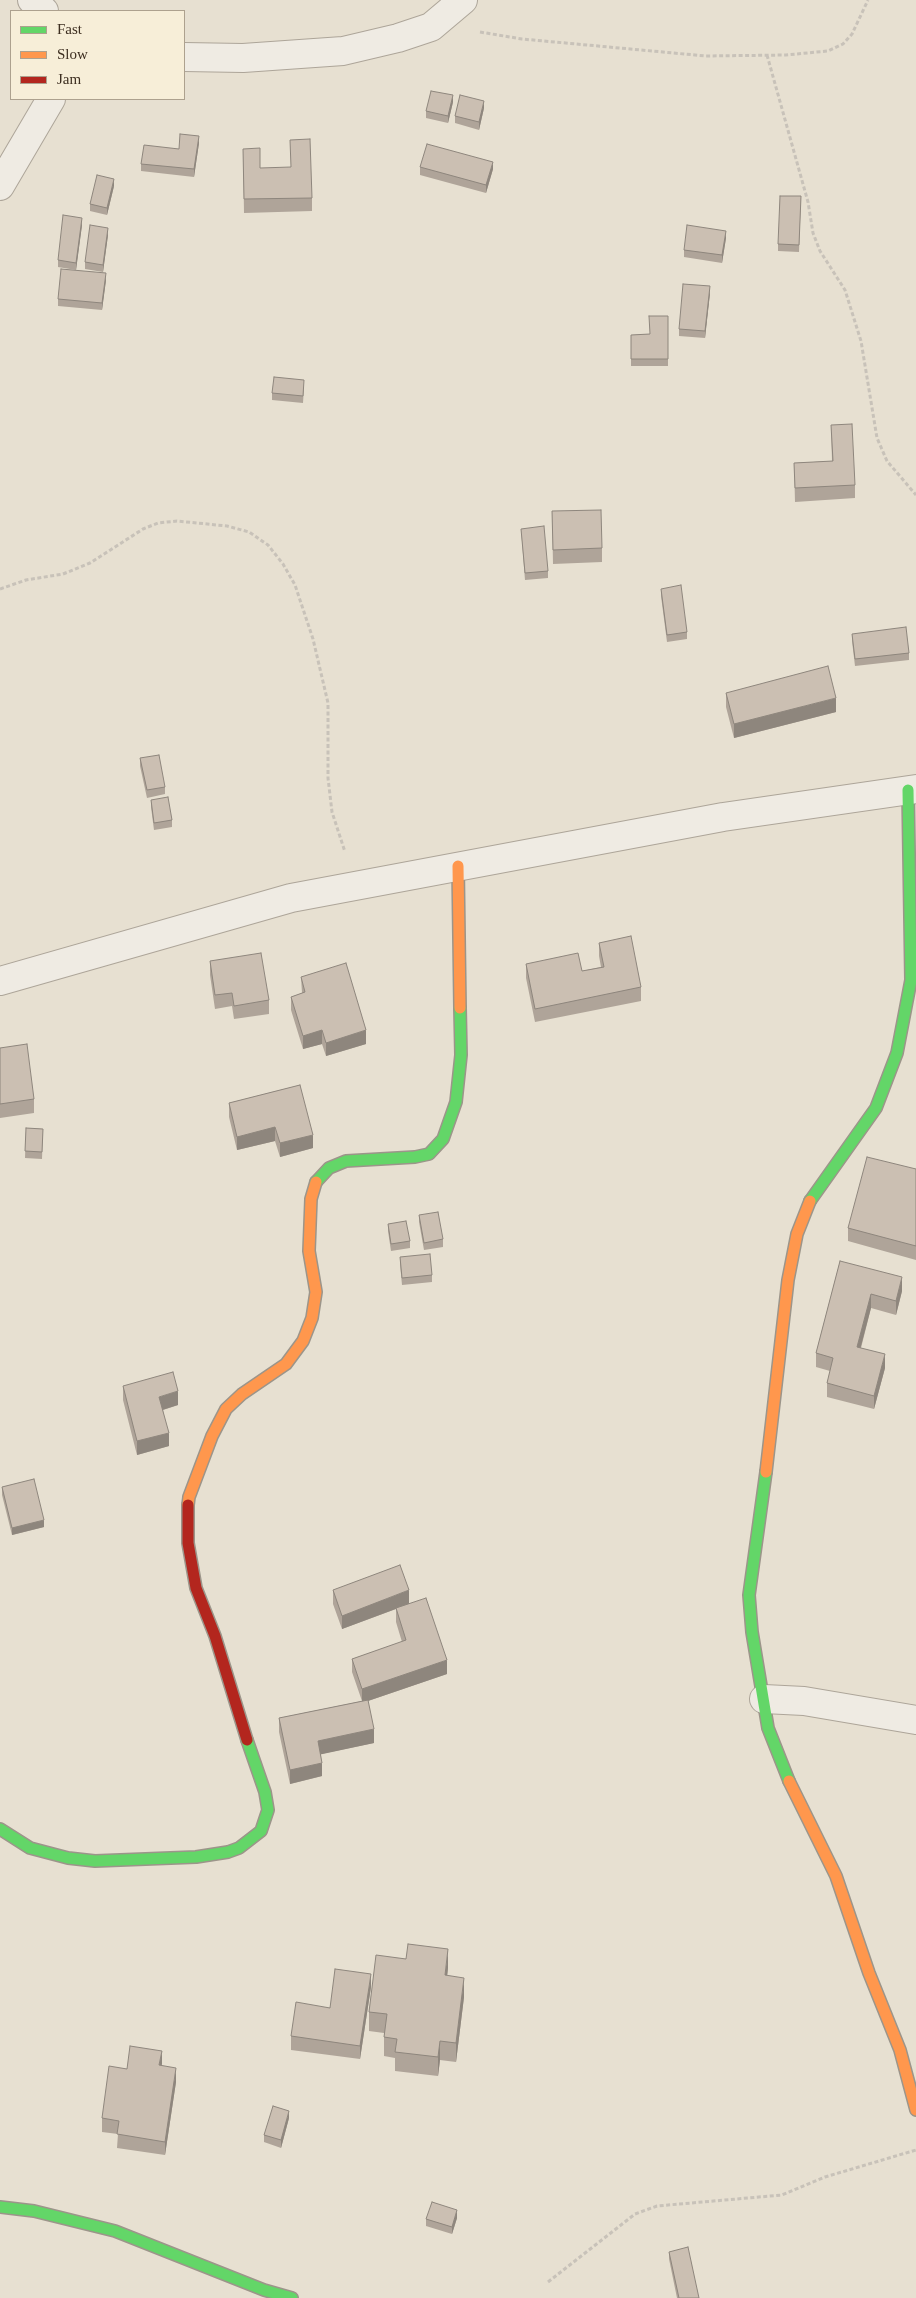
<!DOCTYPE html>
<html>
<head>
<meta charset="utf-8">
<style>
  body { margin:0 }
  #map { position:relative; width:916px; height:2298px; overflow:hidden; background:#e7e0d1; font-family:"Times New Roman",serif }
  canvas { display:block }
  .legend { position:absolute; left:10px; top:10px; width:175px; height:90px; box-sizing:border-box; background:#f7eed8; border:1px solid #ada18e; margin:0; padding:6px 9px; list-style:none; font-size:15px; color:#3d2e20 }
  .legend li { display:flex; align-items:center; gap:10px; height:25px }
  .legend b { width:25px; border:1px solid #ada18e }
</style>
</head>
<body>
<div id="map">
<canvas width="916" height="2298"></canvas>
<ul class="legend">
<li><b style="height:6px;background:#63d668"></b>Fast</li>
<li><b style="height:6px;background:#ff974d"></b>Slow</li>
<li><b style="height:6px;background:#b3261e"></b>Jam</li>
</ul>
</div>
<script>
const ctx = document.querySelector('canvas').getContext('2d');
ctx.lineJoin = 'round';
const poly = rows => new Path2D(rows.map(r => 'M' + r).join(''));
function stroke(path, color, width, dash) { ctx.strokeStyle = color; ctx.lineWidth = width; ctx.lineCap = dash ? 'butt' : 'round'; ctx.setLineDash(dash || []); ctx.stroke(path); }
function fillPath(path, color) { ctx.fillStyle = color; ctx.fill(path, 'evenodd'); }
const path = poly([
  [480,32,522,39,706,56,786,55,828,51,843,44,852,34,868,0],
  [767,55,808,202,813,233,820,251,845,290,861,341,877,438,887,461,916,495],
  [0,589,26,580,63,574,90,563,143,529,158,523,177,521,227,526,249,532,268,545,283,564,295,585,313,639,328,703,328,778,332,812,345,852],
  [548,2282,635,2214,657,2206,782,2195,825,2177,916,2150]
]);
const street = poly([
  [32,0,44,11],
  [184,57,243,58,343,51,398,38,431,27,463,0],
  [0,186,51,99],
  [0,981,291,898,723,817,916,789],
  [764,1699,804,1701,916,1720]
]);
const fast = poly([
  [316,1182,329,1168,346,1161,415,1157,429,1154,443,1139,456,1102,461,1055,460,1008],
  [810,1201,876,1108,897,1053,911,980,908,790],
  [766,1472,749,1595,752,1632,768,1728,789,1781],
  [0,1829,30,1848,68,1858,95,1861,196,1857,228,1852,239,1848,261,1831,268,1810,265,1792,247,1740],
  [0,2207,34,2211,115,2231,264,2290,292,2298]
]);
const slow = poly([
  [458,866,460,1008],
  [766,1472,788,1280,797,1234,810,1201],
  [188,1505,189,1497,212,1436,226,1409,242,1394,286,1364,303,1341,312,1318,316,1292,309,1251,311,1199,316,1182],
  [789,1781,836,1876,869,1973,900,2050,916,2110]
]);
const jam = poly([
  [188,1505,188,1543,196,1588,215,1636,247,1740]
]);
const wall = poly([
  [453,102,448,123,426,118,426,111],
  [484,108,479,130,455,123,455,116],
  [199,143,194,177,141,171,141,164,179,149],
  [243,149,260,168,312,198,312,211,244,213],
  [420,167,493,169,486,193,420,175],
  [114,186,107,215,90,211,90,204],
  [801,196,799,252,778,251,778,244],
  [82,225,76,270,58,267,58,260],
  [108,235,103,272,85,269,85,262],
  [726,238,722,263,684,257,684,250],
  [106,280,102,310,58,306,58,299],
  [710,293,705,338,679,336,679,329],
  [668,316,668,366,631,366,631,335,650,334],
  [304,387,303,403,272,400,272,393],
  [831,425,855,485,855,498,795,502,794,463,832,461],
  [552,511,602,548,602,562,553,564],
  [521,529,548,571,548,578,525,580],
  [661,589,687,632,687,639,667,642,661,596],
  [852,634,909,653,909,660,855,666,852,641],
  [726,693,836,712,734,738,726,707],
  [140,758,165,787,165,794,147,798,140,766],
  [151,800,172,820,172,827,154,830,151,807],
  [599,943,641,987,641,1001,535,1022,526,978,526,964,582,971,601,967,599,956],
  [210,961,269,1000,269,1014,234,1019,232,1006,215,1009,210,975],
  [301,977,366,1044,326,1056,322,1044,303,1049,291,1010,291,997,302,993],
  [0,1048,34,1099,34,1113,0,1118],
  [300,1085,313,1148,280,1157,275,1141,237,1150,229,1117,229,1103],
  [26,1128,43,1129,42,1159,25,1158],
  [916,1169,916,1260,848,1241,848,1228],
  [419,1215,443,1239,443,1247,424,1250,419,1222],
  [388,1224,410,1241,410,1248,391,1251,388,1231],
  [400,1257,432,1275,432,1282,402,1285,400,1264],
  [840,1261,902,1291,896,1315,871,1308,861,1348,885,1368,874,1409,827,1397,827,1383,830,1371,816,1367,816,1353],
  [123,1386,178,1405,163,1410,169,1446,137,1455,123,1400],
  [2,1487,44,1527,12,1535,2,1495],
  [333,1590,409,1604,447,1674,368,1701,374,1743,321,1754,322,1776,290,1784,279,1732,279,1718,362,1701,352,1672,352,1659,402,1642,396,1622,396,1609,342,1629,333,1604],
  [448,1968,447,1976,464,1997,456,2062,440,2060,438,2076,395,2071,395,2058,384,2056,384,2033,369,2031,369,2012],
  [371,1987,360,2059,291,2050,291,2036,330,2008],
  [162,2066,176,2082,165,2155,117,2148,118,2134,102,2132,102,2118,127,2069],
  [289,2118,281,2148,264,2142,264,2135],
  [457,2218,452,2234,426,2226,426,2219],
  [669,2252,699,2298,677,2298,669,2259]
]);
const shadedWall = poly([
  [453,95,453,102,448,123,448,116],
  [484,101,484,108,479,130,479,122],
  [199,136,199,143,194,177,194,169],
  [493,162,493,169,486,193,486,185],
  [114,179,114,186,107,215,107,208],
  [82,218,82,225,76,270,76,263],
  [108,228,108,235,103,272,103,265],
  [726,231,726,238,722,263,722,255],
  [106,273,106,280,102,310,102,303],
  [710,286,710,293,705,338,705,331],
  [836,698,836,712,734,738,734,724],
  [322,1030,322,1044,303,1049,303,1036],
  [366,1030,366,1044,326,1056,326,1043],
  [275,1127,275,1141,237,1150,237,1137],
  [313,1135,313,1148,280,1157,280,1143],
  [902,1277,902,1291,896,1315,896,1301],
  [871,1294,871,1308,857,1361,857,1347],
  [885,1354,885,1368,874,1409,874,1396],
  [178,1391,178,1405,159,1411,159,1397],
  [169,1433,169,1446,137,1455,137,1441],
  [44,1520,44,1527,12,1535,12,1528],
  [409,1590,409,1604,342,1629,342,1616],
  [447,1660,447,1674,362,1703,362,1689],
  [374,1729,374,1743,318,1755,318,1741],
  [322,1763,322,1776,290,1784,290,1770],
  [448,1949,448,1968,445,1995,445,1975],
  [371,1974,371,1987,360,2059,360,2046],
  [464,1978,464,1997,456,2062,456,2043],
  [440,2041,440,2060,438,2076,438,2057],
  [162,2051,162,2064,159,2079,159,2065],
  [176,2068,176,2082,165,2155,165,2142],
  [289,2111,289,2118,281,2148,281,2140],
  [457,2210,457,2218,452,2234,452,2227]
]);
const building = poly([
  [431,91,453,95,448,116,426,111,431,91],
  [460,95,484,101,479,122,455,116,460,95],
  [180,134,199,136,194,169,141,164,144,145,179,149,180,134],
  [310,139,312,198,244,199,243,149,260,148,260,168,291,167,290,140,310,139],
  [427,144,493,162,486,185,420,167,427,144],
  [97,175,114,179,107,208,90,204,97,175],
  [780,196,801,196,799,245,778,244,780,196],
  [63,215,82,218,76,263,58,260,63,215],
  [90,225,108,228,103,265,85,262,90,225],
  [687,225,726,231,722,255,684,250,687,225],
  [61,269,106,273,102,303,58,299,61,269],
  [683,284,710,286,705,331,679,329,683,284],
  [649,316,668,316,668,359,631,359,631,335,650,334,649,316],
  [274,377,304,380,303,396,272,393,274,377],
  [852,424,855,485,795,488,794,463,833,461,831,425,852,424],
  [601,510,602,548,553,550,552,511,601,510],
  [544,526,548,571,525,573,521,529,544,526],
  [681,585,687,632,667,635,661,589,681,585],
  [906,627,909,653,855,659,852,634,906,627],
  [828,666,836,698,734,724,726,693,828,666],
  [159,755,165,787,147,790,140,758,159,755],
  [168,797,172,820,154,823,151,800,168,797],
  [631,936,641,987,535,1009,526,964,578,953,582,971,604,967,599,943,631,936],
  [261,953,269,1000,234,1006,232,993,215,995,210,961,261,953],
  [346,963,366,1030,326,1043,322,1030,303,1036,291,997,305,992,301,977,346,963],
  [27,1044,34,1099,0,1104,0,1048,27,1044],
  [300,1085,313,1135,280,1143,275,1127,237,1137,229,1103,300,1085],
  [26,1128,43,1129,42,1152,25,1151,26,1128],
  [867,1157,916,1169,916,1246,848,1228,867,1157],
  [438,1212,443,1239,424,1243,419,1215,438,1212],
  [406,1221,410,1241,391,1244,388,1224,406,1221],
  [430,1254,432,1275,402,1278,400,1257,430,1254],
  [840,1261,902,1277,896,1301,871,1294,857,1347,885,1354,874,1396,827,1383,833,1358,816,1353,840,1261],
  [173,1372,178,1391,159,1397,169,1433,137,1441,123,1386,173,1372],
  [34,1479,44,1520,12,1528,2,1487,34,1479],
  [400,1565,409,1590,342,1616,333,1590,400,1565],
  [426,1598,447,1660,362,1689,352,1659,406,1640,396,1608,426,1598],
  [368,1700,374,1729,318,1741,322,1763,290,1770,279,1718,368,1700],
  [408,1944,448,1949,445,1975,464,1978,456,2043,440,2041,438,2057,395,2052,397,2039,384,2037,387,2014,369,2012,376,1955,406,1959,408,1944],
  [335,1969,371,1974,360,2046,291,2036,296,2002,330,2008,335,1969],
  [130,2046,162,2051,159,2065,176,2068,165,2142,117,2134,119,2121,102,2118,109,2066,127,2069,130,2046],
  [273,2106,289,2111,281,2140,264,2135,273,2106],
  [432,2202,457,2210,452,2227,426,2219,432,2202],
  [688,2247,699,2298,679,2298,669,2252,688,2247]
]);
stroke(street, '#ada599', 30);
stroke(fast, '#9c958a', 14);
stroke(slow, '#9c958a', 14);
stroke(jam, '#9c958a', 14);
stroke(path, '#c8c2b9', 3, [4, 2.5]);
stroke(street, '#efebe3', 28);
stroke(fast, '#63d668', 11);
stroke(slow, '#ff974d', 11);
stroke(jam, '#b3261e', 11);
fillPath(wall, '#afa499');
fillPath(shadedWall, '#8e867d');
fillPath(building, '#cbbfb2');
stroke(building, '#8e867d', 1);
</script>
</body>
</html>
